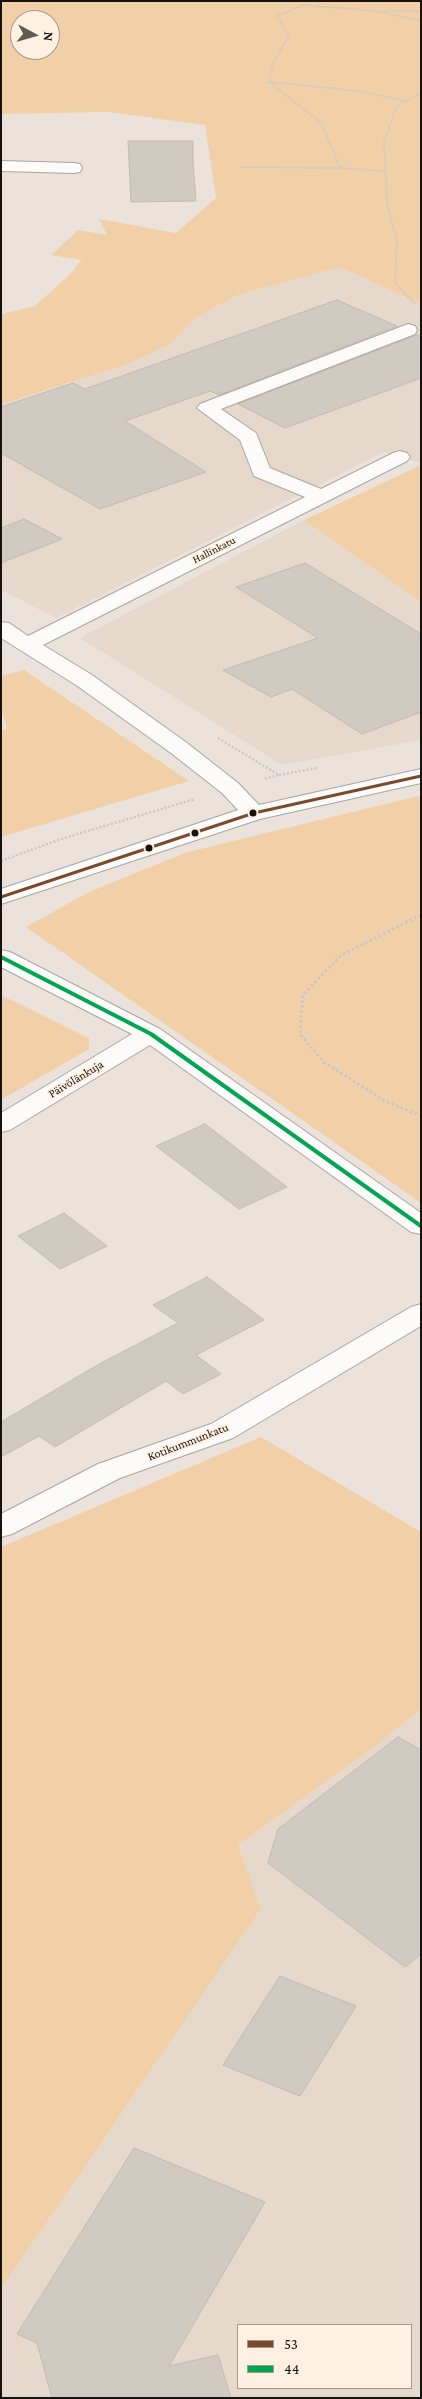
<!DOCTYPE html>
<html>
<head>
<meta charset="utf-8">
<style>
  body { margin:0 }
  #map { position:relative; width:422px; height:2399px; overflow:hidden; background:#ebe3db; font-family:"Crimson Pro",serif }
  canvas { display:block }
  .frame { position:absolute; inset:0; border:2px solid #17120d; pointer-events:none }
  .legend { position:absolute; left:237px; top:2324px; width:175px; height:65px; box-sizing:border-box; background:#fef1e2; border:1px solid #a2988d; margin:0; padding:6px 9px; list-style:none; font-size:15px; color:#17120d }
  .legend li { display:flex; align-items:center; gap:10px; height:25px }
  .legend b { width:25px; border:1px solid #a2988d }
  .north { position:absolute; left:10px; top:10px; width:50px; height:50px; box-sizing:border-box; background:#fef1e2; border:1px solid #a2988d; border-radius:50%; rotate:96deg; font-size:14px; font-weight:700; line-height:20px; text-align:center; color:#17120d }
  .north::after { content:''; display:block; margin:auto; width:18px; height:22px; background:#615b55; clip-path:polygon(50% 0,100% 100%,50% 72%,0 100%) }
</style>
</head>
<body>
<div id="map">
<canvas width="422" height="2399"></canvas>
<div class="frame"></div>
<ul class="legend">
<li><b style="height:6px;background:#7a4b2a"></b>53</li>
<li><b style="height:6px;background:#00a651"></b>44</li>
</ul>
<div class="north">N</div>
</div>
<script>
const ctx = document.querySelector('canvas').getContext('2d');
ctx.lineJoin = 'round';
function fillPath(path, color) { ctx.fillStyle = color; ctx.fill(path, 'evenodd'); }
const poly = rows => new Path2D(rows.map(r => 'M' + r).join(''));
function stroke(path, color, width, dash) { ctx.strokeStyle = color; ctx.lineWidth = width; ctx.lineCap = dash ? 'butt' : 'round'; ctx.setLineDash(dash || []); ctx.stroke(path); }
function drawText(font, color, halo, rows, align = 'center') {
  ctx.font = font + ' "Crimson Pro",serif'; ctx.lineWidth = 4; ctx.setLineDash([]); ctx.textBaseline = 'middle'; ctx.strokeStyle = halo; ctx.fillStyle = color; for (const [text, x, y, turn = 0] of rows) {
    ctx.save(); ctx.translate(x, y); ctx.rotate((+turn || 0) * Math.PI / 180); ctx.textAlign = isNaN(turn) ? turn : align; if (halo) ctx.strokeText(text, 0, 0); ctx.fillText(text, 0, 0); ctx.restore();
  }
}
const built = poly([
  [340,267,421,304,421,463,384,452,56,618,1,590,1,404,126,365,170,344,195,318,238,295],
  [304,520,421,602,421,740,282,765,80,638],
  [421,1709,421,2398,1,2398,1,2289,261,1909,238,1845,377,1745],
  [238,2325,411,2325,411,2388,238,2388]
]);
const green = poly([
  [1,1,421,1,421,304,340,267,238,295,195,318,170,344,126,365,1,404,1,314,35,306,73,271,81,260,51,255,78,230,107,235,99,219,176,233,216,198,205,125,108,112,1,114],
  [20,20,50,20,50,50,20,50],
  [421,465,421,602,304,520],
  [24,670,189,781,1,837,1,731,7,728,1,709,1,676],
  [418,796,421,798,421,1203,26,927,87,893,184,853],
  [1,995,89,1038,89,1049,1,1100],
  [261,1437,421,1532,421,1709,377,1745,238,1845,261,1909,1,2289,1,1547]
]);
const building = poly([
  [128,141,193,141,193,162,196,201,131,202,128,141],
  [337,300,397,326,219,395,210,391,125,421,206,472,100,509,1,453,1,407,73,383,85,389,337,300],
  [417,335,421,337,421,378,285,428,238,404,417,335],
  [24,519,62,539,1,563,1,528,24,519],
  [305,563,421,634,421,712,362,734,292,689,271,697,223,670,318,638,236,587,305,563],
  [205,1124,287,1187,239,1209,156,1146,205,1124],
  [64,1213,107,1246,60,1269,18,1236,64,1213],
  [207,1277,264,1320,196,1355,221,1374,183,1394,166,1381,55,1447,39,1436,1,1457,1,1422,99,1364,178,1323,153,1305,207,1277],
  [398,1737,421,1750,421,1954,405,1967,268,1863,278,1829,398,1737],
  [280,1976,356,2006,300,2096,223,2065,280,1976],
  [134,2148,265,2202,169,2366,218,2355,231,2398,52,2398,37,2343,17,2334,134,2148]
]);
const pathFar2 = poly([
  [382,11,421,11],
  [269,82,321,123,340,168],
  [405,101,359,91,269,82,273,63,289,35,277,16,303,5,376,11,421,21],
  [241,167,340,168,385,171],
  [415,304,395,283,397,241,387,204,384,141,397,106,421,93]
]);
const pathFar1 = poly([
  [218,738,279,775,263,779],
  [279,775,317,768],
  [1,861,64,838,195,799]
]);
const path = poly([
  [421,915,340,956,303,995,300,1034,324,1062,383,1100,421,1116]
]);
const minor = poly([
  [1,161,74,163,80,164,82,168,80,172,74,173,1,171,1,161],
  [408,324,415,326,417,330,415,334,221,409,256,433,270,468,321,489,393,453,400,451,407,453,410,457,407,461,43,645,92,675,187,743,238,783,259,805,421,769,421,783,260,819,1,904,1,889,238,810,222,793,171,753,76,685,1,638,1,622,9,623,28,636,305,497,254,476,240,440,197,408,200,404,408,324],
  [1,950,10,952,160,1029,421,1213,421,1234,411,1232,150,1045,10,1130,1,1132,1,1113,132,1034,1,967,1,950],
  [421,1304,421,1326,233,1438,120,1478,12,1534,1,1537,1,1514,98,1464,211,1424,411,1307,421,1304]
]);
const bus1 = poly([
  [1,897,254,813,421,776]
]);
const bus2 = poly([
  [1,957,151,1034,421,1226]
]);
const markers = [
  [253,813,4.5,"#17120d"],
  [195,833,4.5,"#17120d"],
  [149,848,4.5,"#17120d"]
];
const farStreetnames = [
  ["Hallinkatu",214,550,-27]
];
const streetNames = [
  ["Päivölänkuja",76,1079,-31],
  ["Kotikummunkatu",188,1442,-21]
];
fillPath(built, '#e6d8ca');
fillPath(green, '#f2d0a7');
fillPath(building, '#d0cac3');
stroke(building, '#c2bbb5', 1);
stroke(minor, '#aaa49e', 2);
stroke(pathFar2, '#cac6c4', 2, [1, 1]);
stroke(pathFar1, '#cac6c4', 2.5, [2, 2]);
stroke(path, '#cac6c4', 3, [2.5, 2.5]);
fillPath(minor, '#fcfbfa');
stroke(bus1, '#7a4b2a', 3);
stroke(bus2, '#00a651', 4);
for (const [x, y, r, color] of markers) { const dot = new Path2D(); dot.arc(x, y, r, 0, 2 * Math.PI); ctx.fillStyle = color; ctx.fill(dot); stroke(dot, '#fef1e2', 2); }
drawText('11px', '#17120d', '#fef1e2', farStreetnames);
drawText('12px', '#17120d', '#fef1e2', streetNames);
</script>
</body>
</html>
